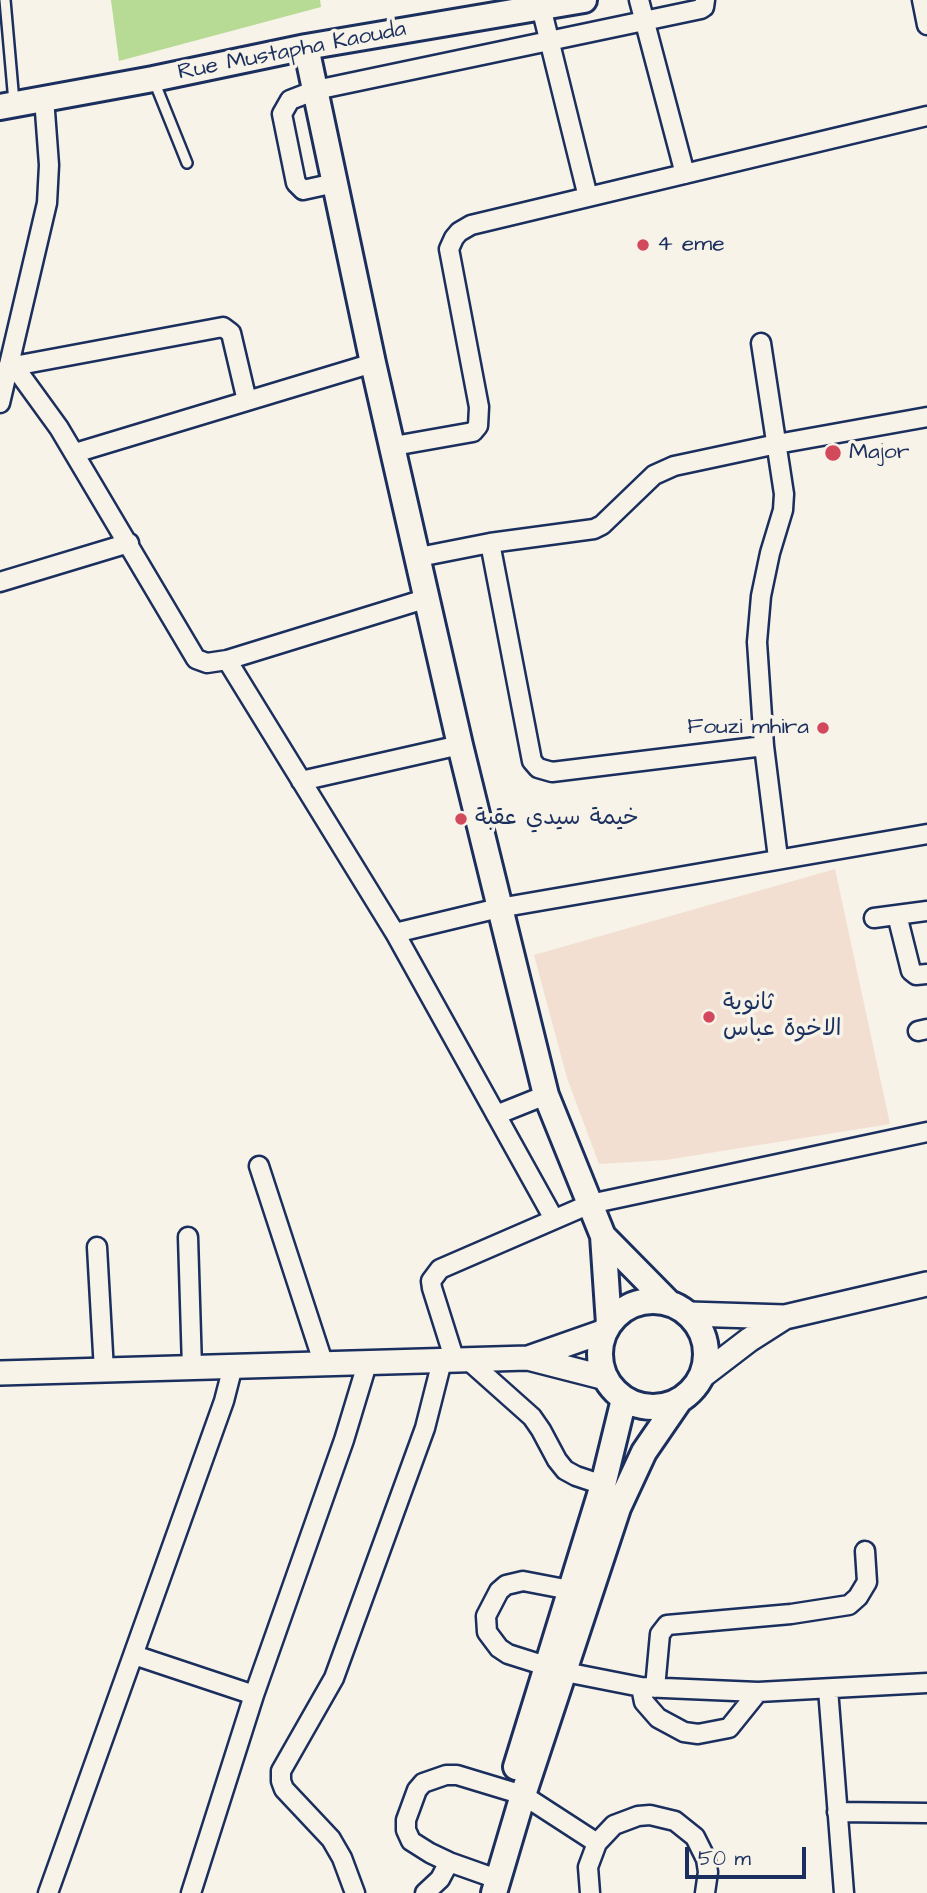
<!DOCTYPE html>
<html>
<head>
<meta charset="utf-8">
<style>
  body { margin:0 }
  #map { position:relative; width:927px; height:1893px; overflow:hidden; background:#f7f3e8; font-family:"Architects Daughter",sans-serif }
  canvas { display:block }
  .scale { position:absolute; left:685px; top:1847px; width:121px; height:32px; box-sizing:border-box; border:4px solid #1b2f5e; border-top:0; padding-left:9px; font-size:21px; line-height:24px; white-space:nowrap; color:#1b2f5e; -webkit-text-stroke:5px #f7f3e8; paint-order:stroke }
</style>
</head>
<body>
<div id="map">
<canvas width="927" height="1893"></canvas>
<div class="scale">50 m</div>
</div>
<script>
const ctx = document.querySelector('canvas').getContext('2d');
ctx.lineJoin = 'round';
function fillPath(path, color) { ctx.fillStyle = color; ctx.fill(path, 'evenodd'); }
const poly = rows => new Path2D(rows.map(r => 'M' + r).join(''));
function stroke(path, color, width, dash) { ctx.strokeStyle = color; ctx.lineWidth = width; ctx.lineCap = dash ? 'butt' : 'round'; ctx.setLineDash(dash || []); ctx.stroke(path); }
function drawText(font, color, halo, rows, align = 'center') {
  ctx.font = font + ' "Architects Daughter","Playpen Sans Arabic",sans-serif'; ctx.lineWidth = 7; ctx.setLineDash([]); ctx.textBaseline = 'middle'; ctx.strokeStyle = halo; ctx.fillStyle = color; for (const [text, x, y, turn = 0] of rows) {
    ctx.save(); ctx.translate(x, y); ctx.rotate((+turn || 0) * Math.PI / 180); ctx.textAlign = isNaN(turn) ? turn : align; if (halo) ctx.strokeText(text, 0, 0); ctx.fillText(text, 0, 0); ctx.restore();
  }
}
const built = poly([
  [835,869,890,1124,666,1160,599,1164,567,1078,534,955]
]);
const green = poly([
  [111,0,320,0,321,7,119,61]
]);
const service = poly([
  [5,0,14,102],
  [154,81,187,163]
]);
const minor = poly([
  [639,0,685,174],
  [922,0,927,25],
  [541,7,588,197],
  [335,183,303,190,296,183,282,114,290,100,316,90,701,9,704,7,705,0],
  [761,343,784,494,783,510,770,553,761,596,757,642,764,746,778,858],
  [14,366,223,327,231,333,247,401],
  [8,367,14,366,59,428,196,659,207,663,227,660,428,598],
  [0,403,47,203,49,165,44,98],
  [394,446,473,432,478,426,479,407,449,249,454,238,459,232,471,225,927,116],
  [75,453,373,363],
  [490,543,532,761,538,768,552,772,764,746],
  [419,557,490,543,594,529,602,525,654,475,674,466,777,444,927,417],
  [0,582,129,543],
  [227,660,395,933,554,1219],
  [301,781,460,745],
  [897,915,911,971,916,975,927,974],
  [874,918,927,911],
  [395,933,499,908,927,834],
  [918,1031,927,1029],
  [496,1115,546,1095],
  [259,1166,324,1365],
  [188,1237,192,1368],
  [97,1247,104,1371],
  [468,1360,532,1417,541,1430,557,1460,565,1470,576,1476,603,1485],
  [455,1361,432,1288,431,1281,440,1269,590,1204,927,1132],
  [570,1590,523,1581,506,1585,499,1591,486,1616,487,1632,499,1648,508,1654,565,1672,641,1687,758,1692,927,1683],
  [134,1655,254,1695],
  [641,1687,644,1702,658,1718,684,1732,698,1734,729,1728,758,1692],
  [655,1688,660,1634,667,1625,791,1614,849,1605,858,1597,867,1582,865,1551],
  [828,1689,844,1893],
  [837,1812,927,1813],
  [497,1879,449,1862,430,1853,411,1841,406,1830,406,1820,417,1790,423,1783,446,1775,457,1775,523,1795,597,1843],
  [48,1893,224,1401,233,1366],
  [191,1893,254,1695,344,1440,367,1364],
  [355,1893,342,1858,331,1839,284,1789,281,1781,281,1771,334,1678,425,1428,442,1361],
  [425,1893,440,1879,449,1862],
  [590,1893,588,1867,597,1843,614,1825,638,1816,650,1815,675,1821,695,1837,706,1859,708,1872,705,1893]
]);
const tertiary = poly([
  [689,1314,785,1317,927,1284],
  [528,1358,606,1378],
  [0,1373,528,1358,605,1331],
  [702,1376,749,1340,785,1317]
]);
const secondary = poly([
  [306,47,373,363,460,745,546,1095,603,1236,609,1324],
  [0,107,153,79,306,47,584,0],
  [603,1236,669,1303],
  '600 1354a53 53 0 1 1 106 0a53 53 0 1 1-106 0Z',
  [516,1767,603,1485,624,1399],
  [494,1893,523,1795,618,1508,644,1452,679,1401]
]);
const markers = [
  [643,245,7,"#d1495b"],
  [833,453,9,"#d1495b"],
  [823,728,7,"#d1495b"],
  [461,819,7,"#d1495b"],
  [709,1017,7,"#d1495b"]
];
const streetNames = [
  ["Rue Mustapha Kaouda",292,52,-11]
];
const poiNames = [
  ["4 eme",657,245],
  ["Major",849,453],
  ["Fouzi mhira",809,728,"right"],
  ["خيمة سيدي عقبة",475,819],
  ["ثانوية",723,1004],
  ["الاخوة عباس",723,1030]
];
fillPath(built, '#f2dfd2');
fillPath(green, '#b7da94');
stroke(service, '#1b2f5e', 14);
stroke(minor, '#1b2f5e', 23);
stroke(tertiary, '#1b2f5e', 28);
stroke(secondary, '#1b2f5e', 30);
stroke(service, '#f7f3e8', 9);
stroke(minor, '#f7f3e8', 18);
stroke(tertiary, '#f7f3e8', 23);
stroke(secondary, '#f7f3e8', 24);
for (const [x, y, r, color] of markers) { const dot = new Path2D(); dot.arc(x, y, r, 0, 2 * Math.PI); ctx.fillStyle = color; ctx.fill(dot); stroke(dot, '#f7f3e8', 2.5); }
drawText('23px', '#1b2f5e', '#f7f3e8', streetNames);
drawText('23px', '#1b2f5e', '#f7f3e8', poiNames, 'left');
</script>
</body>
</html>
